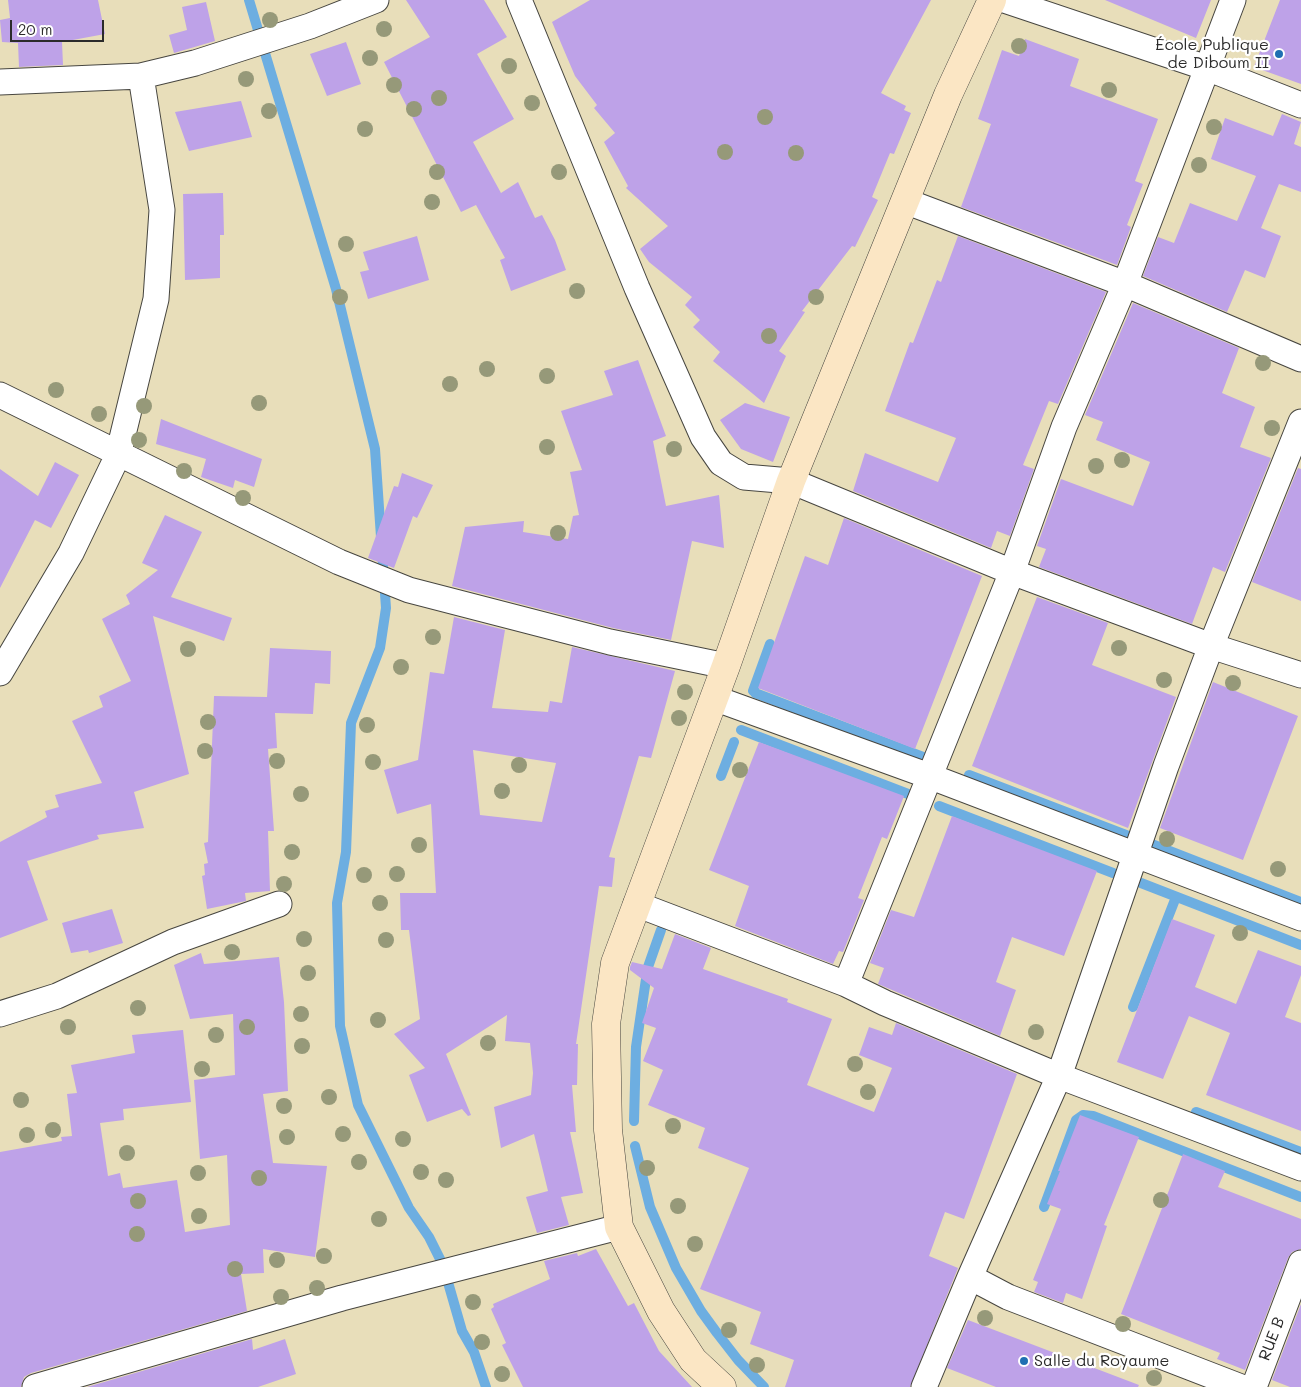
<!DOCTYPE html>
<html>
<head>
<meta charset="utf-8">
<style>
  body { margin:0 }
  #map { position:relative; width:1301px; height:1387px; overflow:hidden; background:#e8deba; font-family:Mali,sans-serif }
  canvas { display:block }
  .scale { position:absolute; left:10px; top:20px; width:94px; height:22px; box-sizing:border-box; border:2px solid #2b2b2b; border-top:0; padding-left:6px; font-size:15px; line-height:18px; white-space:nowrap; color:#2b2b2b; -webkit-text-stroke:4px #fff; paint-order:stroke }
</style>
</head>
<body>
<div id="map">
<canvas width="1301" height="1387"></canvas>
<div class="scale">20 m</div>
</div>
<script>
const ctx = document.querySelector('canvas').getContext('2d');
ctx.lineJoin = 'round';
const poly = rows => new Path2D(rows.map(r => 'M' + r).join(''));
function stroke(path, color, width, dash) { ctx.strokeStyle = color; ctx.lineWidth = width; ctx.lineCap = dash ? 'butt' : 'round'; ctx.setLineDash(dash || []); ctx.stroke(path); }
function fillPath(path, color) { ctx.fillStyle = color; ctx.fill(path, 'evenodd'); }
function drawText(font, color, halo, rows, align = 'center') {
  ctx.font = font + ' Mali,sans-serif'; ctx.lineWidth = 4.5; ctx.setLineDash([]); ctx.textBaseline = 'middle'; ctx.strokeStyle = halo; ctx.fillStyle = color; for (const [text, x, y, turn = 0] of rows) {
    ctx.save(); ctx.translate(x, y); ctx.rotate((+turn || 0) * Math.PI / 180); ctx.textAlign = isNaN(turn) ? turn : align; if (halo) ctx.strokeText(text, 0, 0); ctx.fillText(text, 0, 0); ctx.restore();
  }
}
const stream = poly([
  [249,0,336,289,375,449,381,537],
  [382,551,386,608,380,648,351,723,346,852,337,903,340,1026,358,1105,409,1208,429,1237,443,1265,462,1331,474,1352,486,1387],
  [753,691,770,644],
  [755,693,931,760],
  [741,730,916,797],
  [969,775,1126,835],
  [721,776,734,742],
  [939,806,1113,873],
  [1149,843,1301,902],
  [1141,883,1301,945],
  [648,967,661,930],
  [1133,1007,1176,897],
  [1196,1112,1301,1152],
  [634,1121,636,1047,646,979],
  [635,1146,650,1207,676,1268,701,1311,717,1333,738,1360,764,1387],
  [1044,1207,1076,1120,1083,1115,1093,1116,1301,1197]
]);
const building = poly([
  [8,0,98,0,105,34,62,42,63,65,19,67,18,43,2,42,0,20,10,18],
  [406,0,484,0,507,37,477,54,514,119,473,142,501,193,518,182,535,218,542,215,555,240,566,270,511,291,500,260,505,258,476,205,461,212,384,62,430,37],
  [590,0,931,0,881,93,906,106,904,110,911,113,894,154,890,153,872,197,878,200,855,247,852,246,802,311,805,312,779,351,786,356,764,403,713,361,720,352,693,327,700,320,685,305,692,297,649,262,640,249,668,226,626,188,628,186,604,142,615,133,594,108,597,105,575,76,552,22],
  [1105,0,1211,0,1196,38],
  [1280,0,1301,0,1301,84,1254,67],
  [206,2,215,41,174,53,169,35,187,30,182,7],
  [1025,39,1079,59,1070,86,1158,119,1135,181,1143,184,1127,225,1131,227,1117,265,961,207,991,124,978,119,1002,50,1019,56],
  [346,42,361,84,327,96,310,54],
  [241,101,252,137,189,151,175,112],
  [1282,114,1301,122,1294,144,1301,147,1301,192,1279,184,1261,228,1281,236,1265,278,1245,270,1227,312,1143,276,1158,237,1174,243,1190,203,1237,221,1256,176,1211,159,1225,118,1273,136],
  [223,193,224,235,220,235,220,278,185,280,183,194],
  [417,236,429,280,368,299,360,272,369,270,363,252],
  [958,236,1106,292,1058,404,1049,401,1023,465,1034,469,1010,536,997,531,991,548,853,491,865,453,938,482,956,438,885,411,910,342,913,343,937,280,941,282],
  [1133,303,1239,348,1222,393,1255,407,1240,447,1271,458,1225,572,1213,567,1192,624,1039,567,1046,549,1037,546,1061,479,1133,506,1150,462,1096,440,1103,422,1085,415],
  [638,360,666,436,653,441,666,506,719,495,724,548,692,541,671,640,613,628,452,586,465,527,524,521,523,532,568,539,573,516,579,515,570,472,582,470,561,411,613,395,604,371],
  [745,403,790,417,773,462,741,449,720,420],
  [161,419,262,459,254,487,235,480,233,488,201,477,206,459,156,444],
  [55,462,79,475,51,528,35,520,0,588,0,469,38,496],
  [1298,468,1301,469,1301,601,1252,582],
  [402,473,433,485,417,518,413,516,394,568,368,558,394,486,398,487],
  [165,515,202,532,171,597,232,618,224,641,153,616,189,774,134,792,144,828,97,835,99,839,27,861,48,920,0,938,0,842,47,817,45,811,59,807,55,795,102,783,72,721,103,707,99,696,131,681,102,619,130,604,126,595,158,570,142,563],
  [844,518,982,576,915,749,758,688,805,556,828,565],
  [1037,597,1108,623,1092,665,1176,697,1128,828,972,766],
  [454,617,505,630,492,708,548,712,550,701,562,703,572,647,675,671,651,758,639,756,609,857,615,858,612,887,599,886,576,1044,578,1044,577,1085,572,1085,576,1132,570,1132,583,1193,561,1197,569,1225,537,1233,526,1197,548,1191,534,1134,501,1148,494,1107,531,1095,533,1073,530,1043,505,1041,507,1015,446,1054,471,1115,468,1116,462,1109,427,1122,409,1075,425,1068,394,1034,420,1019,409,930,401,930,400,893,436,893,431,804,397,814,384,770,418,760,430,672,444,674],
  [473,750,556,763,542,822,480,815],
  [270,648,331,651,330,684,315,683,313,714,275,713,277,748,268,749,274,831,268,831,270,891,245,893,246,901,207,909,202,876,205,875,204,864,208,863,204,843,208,842,214,696,267,697],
  [1213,682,1298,716,1243,860,1160,828],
  [759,742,904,796,887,839,882,837,858,898,864,900,843,952,839,951,833,964,735,926,749,886,709,870],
  [952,816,1097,871,1064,956,1012,937,996,982,1016,990,1000,1036,878,984,884,968,870,963,891,910,914,917],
  [112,909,123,943,89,953,88,950,71,953,62,923],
  [1172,919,1215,935,1195,987,1236,1004,1258,950,1301,966,1301,975,1285,1017,1301,1023,1301,1131,1206,1095,1230,1033,1189,1016,1163,1079,1117,1062],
  [675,934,711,948,703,969,788,999,787,1002,832,1019,807,1085,874,1112,892,1068,859,1055,869,1027,892,1035,896,1023,1017,1074,964,1219,945,1212,929,1256,958,1268,910,1387,785,1387,794,1360,750,1344,761,1312,700,1289,749,1168,698,1148,705,1128,648,1105,663,1070,643,1061,656,1028,642,1023,654,988,630,970,630,967,632,962,662,969],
  [201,953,204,964,279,957,284,1002,288,1091,263,1094,273,1163,327,1166,315,1257,263,1249,264,1273,241,1274,247,1311,31,1373,24,1377,21,1387,0,1387,0,1152,62,1141,61,1137,72,1136,67,1094,77,1093,71,1065,135,1053,132,1035,183,1030,191,1102,123,1109,124,1120,100,1123,108,1176,120,1173,123,1188,177,1180,185,1232,230,1225,227,1155,200,1159,194,1080,235,1075,233,1014,190,1019,174,965],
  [1080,1115,1139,1137,1104,1225,1107,1226,1082,1299,1066,1293,1063,1303,1034,1292,1038,1282,1033,1280,1061,1209,1047,1204,1060,1171,1058,1171],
  [1183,1154,1225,1171,1218,1187,1301,1219,1301,1249,1292,1252,1288,1258,1245,1370,1217,1359,1220,1353,1121,1314],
  [596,1249,628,1306,634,1303,659,1351,692,1387,523,1387,502,1345,506,1343,491,1309,494,1307,493,1304,550,1279,544,1261,577,1253,578,1256],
  [1301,1304,1301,1387,1290,1387,1272,1380],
  [968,1320,1139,1385,1138,1387,996,1387,947,1368],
  [252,1339,253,1350,285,1339,296,1374,258,1387,87,1387]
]);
const minor = poly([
  [519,0,637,288,703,437,721,463,744,477,791,481,1012,572,1211,646,1301,675],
  [1004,0,1207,68,1301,105],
  [0,82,141,76,195,63,310,26,376,0],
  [905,201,1125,284,1301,359],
  [0,395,339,562,409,590,610,642,726,666],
  [0,673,71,553,118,455,156,299,162,210,141,76],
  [714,698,929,776,1301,918],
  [636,904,846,984,885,1003,1059,1076,1301,1168],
  [846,984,1012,572,1064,427,1125,284,1233,0],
  [0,1014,57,996,173,942,279,904],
  [970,1277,1008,1297,1241,1387],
  [35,1387,342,1298,619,1227],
  [924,1387,970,1277,1059,1076,1166,766,1211,646,1301,422],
  [1254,1387,1301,1263]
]);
const secondary = poly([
  [722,1387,693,1360,661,1311,619,1227,608,1130,606,1024,615,963,726,666,791,481,948,95,992,0]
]);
const trees = [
  [270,20],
  [384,29],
  [1019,46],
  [370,58],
  [509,66],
  [246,79],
  [394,85],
  [1109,90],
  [439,98],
  [532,103],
  [414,109],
  [269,111],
  [765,117],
  [1214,127],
  [365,129],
  [725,152],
  [796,153],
  [1199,165],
  [437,172],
  [559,172],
  [432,202],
  [346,244],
  [577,291],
  [340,297],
  [816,297],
  [769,336],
  [1263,363],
  [487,369],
  [547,376],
  [450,384],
  [56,390],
  [259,403],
  [144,406],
  [99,414],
  [1272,428],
  [139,440],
  [547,447],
  [674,449],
  [1122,460],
  [1096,466],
  [184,471],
  [243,498],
  [558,533],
  [433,637],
  [1119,648],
  [188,649],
  [401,667],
  [1164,680],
  [1233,683],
  [685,692],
  [679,718],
  [208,722],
  [367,725],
  [205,751],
  [277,761],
  [373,762],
  [519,765],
  [740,770],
  [502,791],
  [301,794],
  [1167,839],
  [419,845],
  [292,852],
  [1278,869],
  [397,874],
  [364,875],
  [284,884],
  [380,903],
  [1240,933],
  [304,939],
  [386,940],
  [232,952],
  [308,973],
  [138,1008],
  [301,1014],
  [378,1020],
  [68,1027],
  [247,1027],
  [1036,1032],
  [216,1035],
  [488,1043],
  [302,1046],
  [855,1064],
  [202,1069],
  [868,1092],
  [329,1097],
  [21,1100],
  [284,1106],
  [673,1126],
  [53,1130],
  [343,1134],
  [27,1135],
  [287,1137],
  [403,1139],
  [127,1153],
  [359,1162],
  [647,1168],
  [421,1172],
  [198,1173],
  [259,1178],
  [446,1180],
  [1161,1200],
  [138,1201],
  [678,1206],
  [199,1216],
  [379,1219],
  [137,1234],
  [695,1244],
  [324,1256],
  [277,1260],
  [235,1269],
  [317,1288],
  [281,1297],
  [473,1302],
  [985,1318],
  [1123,1324],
  [729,1330],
  [482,1342],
  [757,1365],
  [502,1374],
  [1154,1378]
];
const markers = [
  [1279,54,5,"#1f6fb2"],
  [1024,1361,5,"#1f6fb2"]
];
const poiNames = [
  ["École Publique",1269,45],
  ["de Diboum II",1269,63],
  ["Salle du Royaume",1034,1361,"left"]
];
const streetNames = [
  ["RUE B",1272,1339,-69]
];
stroke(stream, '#6daee1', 10);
fillPath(building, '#bea2e8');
stroke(minor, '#474640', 27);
stroke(secondary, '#474640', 29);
stroke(minor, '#fff', 25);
stroke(secondary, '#fbe6c4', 28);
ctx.fillStyle = '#969979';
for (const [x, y] of trees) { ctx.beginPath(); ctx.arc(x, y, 8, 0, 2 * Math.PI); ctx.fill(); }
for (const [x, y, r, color] of markers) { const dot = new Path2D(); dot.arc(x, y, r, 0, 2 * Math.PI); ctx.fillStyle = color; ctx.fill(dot); stroke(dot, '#fff', 2); }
drawText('16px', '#2b2b2b', '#fff', poiNames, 'right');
drawText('16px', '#2b2b2b', '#fff', streetNames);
</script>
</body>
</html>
